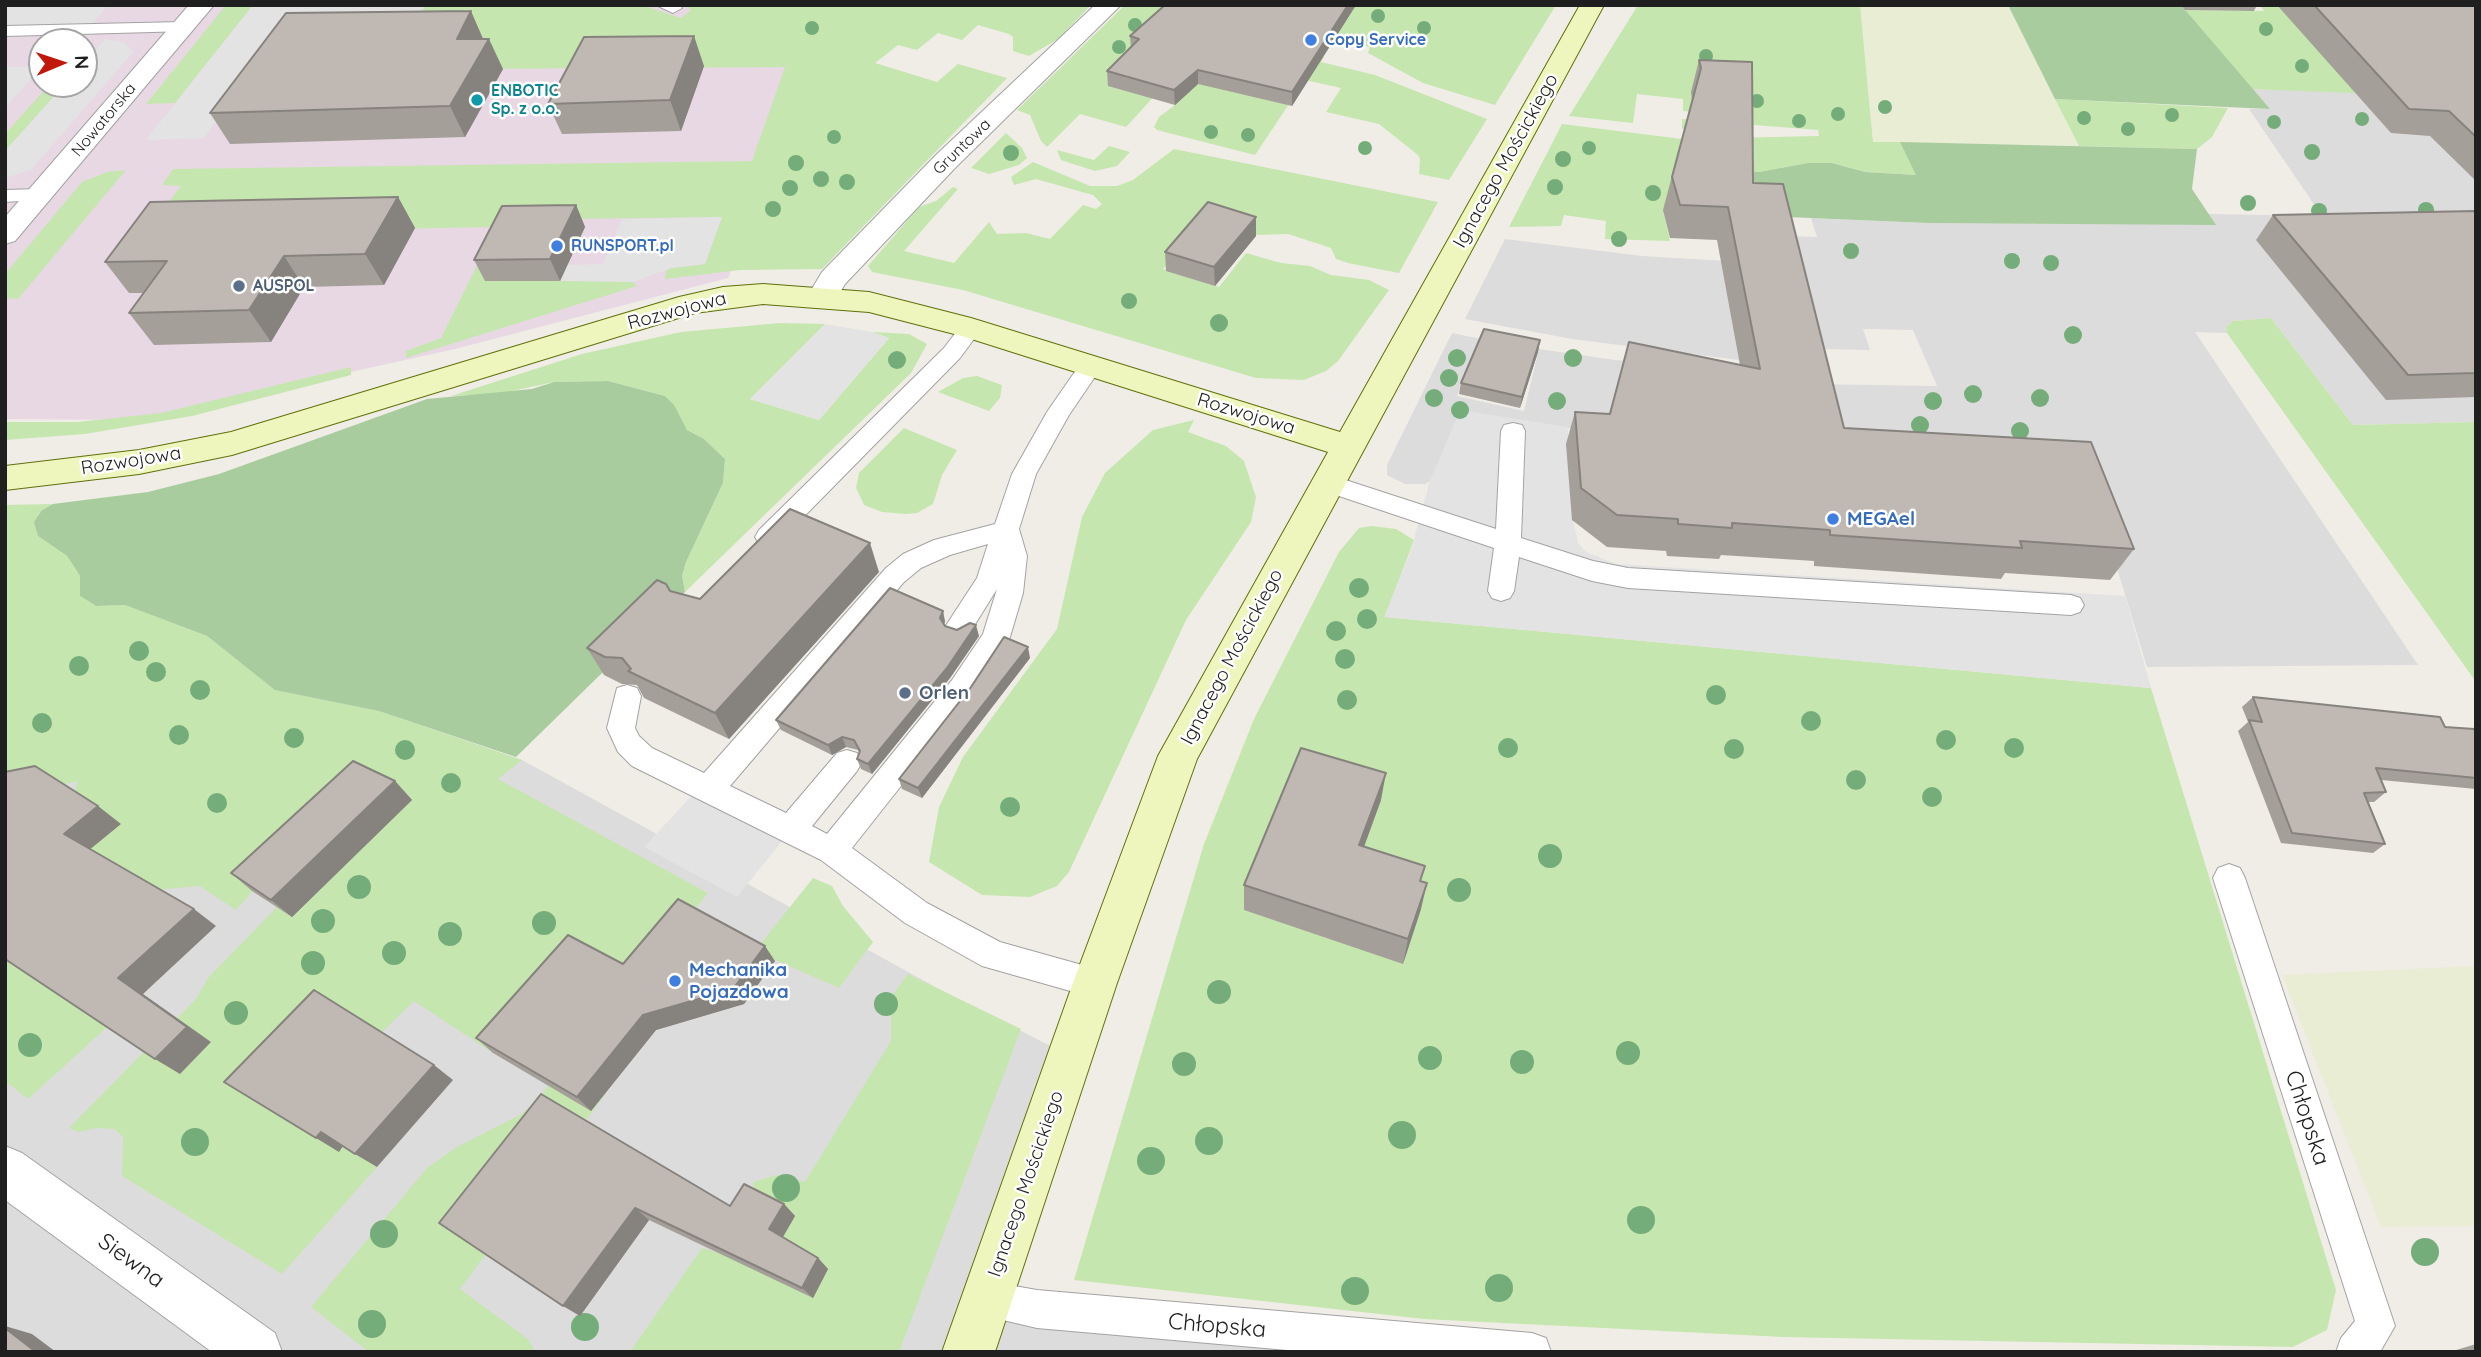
<!DOCTYPE html>
<html>
<head>
<meta charset="utf-8">
<style>
  body { margin:0 }
  #map { position:relative; width:2481px; height:1357px; overflow:hidden; background:#efede6; font-family:Quicksand,sans-serif }
  canvas { display:block }
  .frame { position:absolute; inset:0; border:7px solid #1f1f1f; pointer-events:none }
  .north { position:absolute; left:28px; top:28px; width:70px; height:70px; box-sizing:border-box; background:#fff; border:2px solid #a5a5a5; border-radius:50%; rotate:88deg; font-size:19px; font-weight:700; line-height:28px; text-align:center; color:#1f1f1f }
  .north::after { content:''; display:block; margin:auto; width:24px; height:32px; background:#c2180c; clip-path:polygon(50% 0,100% 100%,50% 72%,0 100%) }
</style>
</head>
<body>
<div id="map">
<canvas width="2481" height="1357"></canvas>
<div class="frame"></div>
<div class="north">N</div>
</div>
<script>
const ctx = document.querySelector('canvas').getContext('2d');
ctx.lineJoin = 'round';
function fillPath(path, color) { ctx.fillStyle = color; ctx.fill(path, 'evenodd'); }
const poly = rows => new Path2D(rows.map(r => 'M' + r).join(''));
function stroke(path, color, width, dash) { ctx.strokeStyle = color; ctx.lineWidth = width; ctx.lineCap = dash ? 'butt' : 'round'; ctx.setLineDash(dash || []); ctx.stroke(path); }
function drawText(font, color, halo, rows, align = 'center') {
  ctx.font = font + ' Quicksand,sans-serif'; ctx.lineWidth = 5; ctx.setLineDash([]); ctx.textBaseline = 'middle'; ctx.strokeStyle = halo; ctx.fillStyle = color; for (const [text, x, y, turn = 0] of rows) {
    ctx.save(); ctx.translate(x, y); ctx.rotate((+turn || 0) * Math.PI / 180); ctx.textAlign = isNaN(turn) ? turn : align; if (halo) ctx.strokeText(text, 0, 0); ctx.fillText(text, 0, 0); ctx.restore();
  }
}
const residential = poly([
  [2251,89,2476,96,2476,422,2353,425,2271,318,2233,321,2226,327,2227,333,2195,332,2418,665,2147,667,2085,462,1671,442,1464,414,1430,481,1425,484,1405,484,1387,475,1387,465,1452,333,1481,339,1457,396,1524,411,1539,349,1615,360,1680,364,1811,384,1937,386,1913,330,1863,329,1870,350,1820,349,1739,360,1572,339,1465,319,1505,239,1642,256,1743,262,1737,235,1817,237,1811,218,1928,223,2215,224,2208,214,2322,216,2249,109,2269,109],
  [5,582,522,760,941,990,1070,1056,986,1299,1541,1352,5,1352]
]);
const industrial = poly([
  [5,5,842,5,822,60,728,278,455,349,133,420,5,419],
  [42,42,84,42,84,84,42,84]
]);
const farmland = poly([
  [1860,5,2008,5,2079,146,1873,142],
  [2476,966,2476,1226,2381,1227,2282,975]
]);
const grass = poly([
  [226,5,253,5,175,103,146,104],
  [426,5,642,5,681,18,691,10,684,5,1091,5,1058,39,1029,56,1013,51,1013,37,1009,34,978,25,962,40,938,33,917,50,898,45,875,63,937,82,958,64,1007,78,822,269,740,270,665,279,666,271,671,268,705,264,722,217,569,219,486,281,621,279,633,282,637,286,406,358,406,351,441,338,496,227,173,233,127,257,181,186,162,185,173,169,752,161,785,67,471,69,403,40],
  [1125,5,1167,5,1159,91,1126,127,1080,114,1047,147,1041,141,1030,115,1017,110],
  [1252,5,1556,5,1495,105,1423,83,1368,53,1370,47,1334,39,1345,21,1297,52,1324,57,1321,62,1375,75,1487,119,1449,180,1419,174,1420,159,1418,155,1379,124,1326,112,1341,88,1305,80,1255,155,1157,130,1154,127,1159,117,1175,105],
  [1638,5,1860,5,1873,142,1900,142,1917,175,1865,172,1832,163,1808,163,1759,172,1742,171,1664,213,1670,241,1605,239,1606,221,1564,215,1561,226,1509,227,1562,124,1682,139,1819,136,1818,130,1754,125,1682,129,1682,119,1694,120,1694,112,1683,111,1683,99,1637,94,1633,123,1569,116],
  [2260,5,2277,5,2448,97,2251,89,2185,10,2264,11],
  [50,84,65,84,5,151,5,134],
  [2055,99,2228,108,2212,137,2197,149,2079,146],
  [1006,133,1022,148,1027,158,1019,165,989,174,971,168],
  [1109,146,1130,152,1117,166,1095,171,1061,160,1057,150,1094,160],
  [1174,149,1438,202,1399,273,1348,263,1336,259,1331,248,1288,234,1192,237,1163,269,1219,287,1246,253,1281,263,1310,266,1331,275,1369,280,1389,290,1338,361,1326,371,1304,380,1256,378,963,290,872,272,868,266,919,207,936,201,953,187,958,189,904,251,954,263,989,222,997,234,1026,233,1050,239,1083,205,1096,209,1102,204,1093,195,1036,179,1014,185,1011,177,1033,162,1090,186,1117,186,1133,180],
  [126,170,18,299,5,298,5,274,82,182,107,172],
  [2271,318,2353,425,2476,422,2476,682,2227,333,2226,327,2233,321],
  [780,323,825,324,750,399,819,420,889,338,872,332,909,334,927,344,911,373,685,592,682,576,686,562,723,483,725,459,704,439,687,430,665,396,608,381,554,382,498,394,451,396,582,354,681,332],
  [351,367,351,375,192,416,85,434,5,440,5,422,78,422,161,413],
  [977,376,1002,385,1000,398,989,411,938,392,963,378],
  [1194,420,1188,432,1226,446,1244,461,1256,497,1251,522,1186,620,1069,872,1057,886,1030,897,982,895,929,862,939,807,963,757,1057,629,1082,517,1105,473,1153,430],
  [904,428,957,450,942,475,933,504,917,513,906,514,882,512,864,505,856,488,859,473],
  [53,504,42,510,38,536,67,556,80,576,80,596,96,606,125,605,207,636,275,690,379,711,522,760,498,779,708,893,636,980,582,951,493,1053,414,1001,379,1035,248,1097,339,1151,343,1146,377,1167,282,1274,122,1176,123,1137,114,1129,96,1128,78,1132,69,1128,196,999,208,978,277,907,292,917,253,891,236,910,200,886,154,890,116,1019,28,1099,5,1081,5,917,74,794,78,781,8,796,5,802,5,505],
  [1371,526,1396,529,1414,540,1385,617,2151,688,2336,1290,2327,1330,2293,1347,1783,1337,1424,1319,1074,1280,1204,844,1254,719,1339,552,1359,528],
  [813,878,832,886,843,906,873,942,839,988,755,951],
  [908,974,1021,1029,899,1352,630,1352,702,1248,719,1253,756,1197,753,1182,776,1175,805,1182,891,1041,891,997],
  [564,1067,607,1092,460,1289,528,1339,535,1352,369,1352,311,1307,427,1168,455,1148,520,1115,536,1101]
]);
const forest = poly([
  [2008,5,2181,5,2270,109,2055,99],
  [1900,142,2197,149,2192,189,2216,225,1928,223,1717,214,1694,167,1759,172,1808,163,1832,163,1865,172,1916,175],
  [608,381,665,396,674,405,687,430,704,439,725,459,723,483,686,562,682,576,685,592,516,757,379,711,275,690,207,636,125,605,96,606,80,596,80,576,67,556,38,536,34,522,42,510,53,504,148,492,219,474,427,399,532,389,554,382]
]);
const parking = poly([
  [5,5,108,5,87,30,5,31],
  [253,5,426,5,403,40,276,44,204,138,146,140],
  [105,39,123,42,134,51,31,170,5,178,5,151,65,84,84,84,84,63],
  [5,67,42,67,5,108],
  [722,217,705,264,671,268,633,282,560,281,568,265,603,264,622,219],
  [825,324,872,332,889,338,819,420,750,399],
  [1460,410,1568,427,1571,510,1578,543,1586,552,1616,564,2125,596,2151,688,1384,617,1411,550,1430,481],
  [701,786,791,830,737,897,644,847]
]);
const lane = poly([
  [656,5,680,5,682,8,673,13,656,5],
  [183,22,189,23,192,27,189,31,5,36,5,26,183,22],
  [40,189,47,191,50,195,47,199,5,202,5,190,40,189],
  [971,321,979,323,982,328,960,358,777,544,768,547,759,544,755,537,759,530,944,348,963,323,971,321],
  [1091,357,1099,360,1103,365,1069,415,1036,474,1019,529,1027,556,1023,593,1010,637,972,696,852,848,927,903,1000,942,1107,972,1111,983,1107,994,1095,998,982,966,905,923,821,860,632,766,618,752,607,728,617,688,627,685,637,688,641,696,635,728,639,736,652,748,704,773,886,568,903,554,934,540,995,524,1012,474,1047,412,1083,360,1091,357],
  [988,544,977,578,945,627,949,634,959,638,969,634,997,589,983,634,952,680,827,834,812,826,857,771,862,762,857,753,847,750,837,753,786,813,730,786,904,582,921,568,950,555,988,544],
  [1513,423,1522,425,1525,431,1521,538,1593,561,1628,568,2071,595,2080,598,2084,605,2080,612,2071,615,1628,588,1592,581,1519,557,1514,591,1510,598,1501,601,1492,598,1488,591,1494,548,1318,489,1315,483,1318,477,1327,474,1496,529,1501,431,1504,425,1513,423],
  [2229,864,2240,868,2245,878,2395,1326,2380,1352,2336,1352,2341,1338,2355,1321,2213,878,2218,868,2229,864],
  [986,1281,1037,1290,1532,1333,1546,1338,1551,1352,1310,1352,1037,1328,973,1313,967,1300,973,1287,986,1281]
]);
const street = poly([
  [189,5,214,5,15,241,5,244,5,217,189,5],
  [1095,5,1121,5,956,167,845,284,833,304,822,307,811,304,807,297,822,272,936,155,1095,5],
  [5,1146,22,1153,275,1333,282,1352,212,1352,5,1200,5,1146]
]);
const secondary = poly([
  [1580,5,1604,5,1197,759,1117,983,995,1352,942,1352,1073,983,1158,756,1328,452,962,336,869,312,763,304,695,313,232,455,139,474,5,490,5,466,139,450,231,432,679,297,723,287,763,284,869,292,971,318,1340,432,1580,5]
]);
const trees = [
  [1378,16,7],
  [1135,25,7],
  [812,28,7],
  [1424,28,7],
  [2266,29,7],
  [1119,47,7],
  [1706,56,7],
  [2302,66,7],
  [1757,101,7],
  [1885,107,7],
  [1838,114,7],
  [2172,115,7],
  [2084,118,7],
  [2362,119,7],
  [1799,121,7],
  [2274,122,7],
  [2128,129,7],
  [1211,132,7],
  [1248,135,7],
  [834,137,7],
  [1365,148,7],
  [1589,148,7],
  [2312,152,8],
  [1011,153,8],
  [1563,159,8],
  [796,163,8],
  [821,179,8],
  [847,182,8],
  [1555,187,8],
  [790,188,8],
  [1653,193,8],
  [2248,203,8],
  [773,209,8],
  [2426,210,8],
  [2319,211,8],
  [1619,239,8],
  [1851,251,8],
  [2012,261,8],
  [2051,263,8],
  [1129,301,8],
  [1219,323,9],
  [2073,335,9],
  [1457,358,9],
  [1573,358,9],
  [897,360,9],
  [1449,378,9],
  [1973,394,9],
  [1434,398,9],
  [2040,398,9],
  [1557,401,9],
  [1933,401,9],
  [1460,410,9],
  [1920,425,9],
  [2020,431,9],
  [1359,588,10],
  [1367,619,10],
  [1336,631,10],
  [139,651,10],
  [1345,659,10],
  [79,666,10],
  [156,672,10],
  [200,690,10],
  [1716,695,10],
  [1347,700,10],
  [1811,721,10],
  [42,723,10],
  [179,735,10],
  [294,738,10],
  [1946,740,10],
  [1508,748,10],
  [2014,748,10],
  [1734,749,10],
  [405,750,10],
  [1856,780,10],
  [451,783,10],
  [1932,797,10],
  [217,803,10],
  [1010,807,10],
  [1550,856,12],
  [359,887,12],
  [1459,890,12],
  [323,921,12],
  [544,923,12],
  [450,934,12],
  [394,953,12],
  [313,963,12],
  [1219,992,12],
  [886,1004,12],
  [236,1013,12],
  [30,1045,12],
  [1628,1053,12],
  [1430,1058,12],
  [1522,1062,12],
  [1184,1064,12],
  [1402,1135,14],
  [1209,1141,14],
  [195,1142,14],
  [1151,1161,14],
  [786,1188,14],
  [1641,1220,14],
  [384,1234,14],
  [2425,1252,14],
  [1499,1288,14],
  [1355,1291,14],
  [372,1324,14],
  [585,1327,14]
];
const wall = poly([
  [1356,5,1292,106,1198,84,1175,105,1108,86,1107,71,1131,47,1130,36],
  [2181,5,2257,5,2254,11,2185,10],
  [2277,5,2476,5,2476,181,2430,136,2391,133],
  [483,39,503,69,465,137,230,144,210,113],
  [1699,60,1753,183,1844,428,2134,549,2110,580,2005,573,2001,579,1814,566,1814,561,1721,555,1719,559,1667,556,1666,551,1607,547,1572,520,1566,444,1575,412,1609,414,1629,342,1740,365,1717,240,1670,238,1663,210,1692,100,1691,92],
  [704,66,681,131,562,134,548,104],
  [398,197,415,228,384,285,304,287,271,342,154,345,129,313,144,293,129,293,105,262],
  [576,205,585,227,560,281,485,281,474,260],
  [2476,211,2476,397,2386,400,2256,240,2273,215],
  [1256,236,1215,286,1166,271,1165,252],
  [1540,340,1538,352,1520,408,1459,394,1461,383],
  [879,572,729,739,644,698,637,685,622,684,604,675,587,648,670,591,700,599],
  [945,621,944,624,945,626,979,636,950,678,872,774,861,769,857,759,859,753,858,750,846,747,832,755,781,730,776,720],
  [1030,658,922,798,902,789,899,779,971,687],
  [2253,697,2476,732,2476,789,2381,780,2386,792,2374,802,2368,802,2385,844,2373,853,2281,843,2238,731,2248,722,2242,707],
  [395,781,412,800,292,917,252,891,231,873],
  [1381,800,1364,847,1422,881,1421,909,1403,964,1244,910,1244,885],
  [775,961,744,1004,656,1030,591,1111,493,1053,476,1038,623,964],
  [541,1094,730,1206,784,1204,795,1216,783,1237,818,1258,828,1269,813,1298,649,1220,580,1316],
  [2476,1344,2476,1352,2453,1351]
]);
const shadedWall = poly([
  [1348,5,1356,5,1292,106,1292,92],
  [471,11,484,41,457,39],
  [694,36,704,66,681,131,670,100],
  [489,39,503,69,465,137,450,106],
  [1198,70,1198,84,1175,105,1174,90],
  [398,197,415,228,384,285,365,254],
  [576,205,585,227,560,281,550,259],
  [1256,217,1256,236,1215,286,1214,267],
  [284,256,304,287,271,342,249,310],
  [1540,340,1538,352,1520,408,1522,397],
  [870,543,879,572,729,739,715,713],
  [943,611,945,621,943,628,940,618],
  [976,625,979,636,950,678,872,774,868,764],
  [1028,647,1030,658,922,798,918,788],
  [842,737,846,747,832,755,828,745],
  [1386,773,1381,800,1355,871,1359,845],
  [395,781,412,800,292,917,271,900],
  [98,806,121,824,88,851,64,834],
  [1427,883,1421,909,1403,964,1408,939],
  [194,909,216,926,143,994,211,1042,180,1074,155,1059,118,978],
  [765,946,775,961,744,1004,656,1030,591,1111,577,1097,643,1015],
  [434,1065,453,1080,377,1167,355,1154],
  [321,1132,343,1146,339,1152,316,1138],
  [784,1204,795,1216,781,1240,769,1229],
  [635,1208,649,1220,580,1316,563,1306],
  [818,1258,828,1269,813,1298,802,1288],
  [5,1326,32,1334,56,1352,36,1352,5,1328]
]);
const building = poly([
  [1165,5,1348,5,1292,92,1198,70,1174,90,1107,71,1139,39,1130,36,1165,5],
  [2314,5,2476,5,2476,137,2449,111,2409,109,2314,5],
  [471,11,457,39,489,39,450,106,210,113,286,13,471,11],
  [694,36,670,100,548,104,584,37,694,36],
  [1699,60,1752,62,1753,183,1783,184,1844,428,2091,442,2134,549,2020,541,2022,548,1830,535,1830,530,1732,523,1732,528,1678,524,1678,519,1617,515,1581,488,1575,412,1610,414,1629,342,1760,369,1728,207,1680,205,1672,177,1701,68,1699,60],
  [398,197,365,254,284,256,249,310,129,313,167,261,105,262,150,202,398,197],
  [1208,202,1256,217,1214,267,1165,252,1208,202],
  [576,205,550,259,474,260,502,206,576,205],
  [2476,211,2476,373,2408,375,2273,215,2476,211],
  [1484,329,1540,340,1522,397,1461,383,1484,329],
  [790,509,870,543,715,713,628,671,631,669,622,658,605,657,587,648,657,580,666,584,670,591,700,599,790,509],
  [890,588,943,611,940,618,945,626,957,630,970,623,976,625,947,668,868,764,857,759,860,751,854,740,842,737,828,745,776,720,890,588],
  [1004,637,1028,647,918,788,899,779,971,687,1004,637],
  [2253,697,2440,717,2445,727,2474,729,2476,732,2476,778,2376,768,2386,792,2364,793,2385,844,2292,833,2249,720,2262,722,2253,697],
  [1301,748,1386,773,1359,845,1425,866,1420,881,1427,883,1408,939,1244,885,1301,748],
  [353,761,395,781,271,900,231,873,353,761],
  [35,766,98,806,64,834,194,909,118,978,187,1027,155,1059,5,959,5,772,35,766],
  [678,899,765,946,733,989,643,1015,577,1097,476,1038,568,935,623,964,678,899],
  [314,990,434,1065,355,1154,321,1132,316,1138,224,1082,314,990],
  [541,1094,730,1206,744,1184,784,1204,769,1229,818,1258,802,1288,635,1208,563,1306,439,1223,541,1094],
  [5,1328,36,1352,5,1352,5,1328]
]);
const markers = [
  [1311,40,7,"#3f7fe0"],
  [477,100,7,"#0f9aa8"],
  [557,246,7,"#3f7fe0"],
  [239,286,7,"#5c6f8a"],
  [1833,519,7,"#3f7fe0"],
  [905,693,7,"#5c6f8a"],
  [675,981,7,"#3f7fe0"]
];
const farShopnames = [
  ["Copy Service",1325,40],
  ["RUNSPORT.pl",571,246]
];
const farCulturenames = [
  ["ENBOTIC",491,91],
  ["Sp. z o.o.",491,109]
];
const farStreetnames = [
  ["Nowatorska",104,120,-50],
  ["Gruntowa",962,147,-44]
];
const farServicenames = [
  ["AUSPOL",253,286]
];
const streetNames = [
  ["Ignacego Mościckiego",1506,161,-61],
  ["Rozwojowa",677,311,-15],
  ["Rozwojowa",1246,414,17],
  ["Rozwojowa",131,461,-9],
  ["Ignacego Mościckiego",1232,657,-62],
  ["Ignacego Mościckiego",1026,1184,-71]
];
const shopNames = [
  ["MEGAel",1847,519],
  ["Mechanika",689,970],
  ["Pojazdowa",689,992]
];
const serviceNames = [
  ["Orlen",919,693]
];
const nearStreetnames = [
  ["Chłopska",2307,1118,72],
  ["Siewna",131,1261,36],
  ["Chłopska",1217,1326,5]
];
fillPath(residential, '#dddcdc');
fillPath(industrial, '#e8d8e4');
fillPath(farmland, '#e9edd3');
fillPath(grass, '#c6e6af');
fillPath(forest, '#a8cc9d');
fillPath(parking, '#e3e3e3');
stroke(lane, '#a3a3a3', 2);
stroke(street, '#a3a3a3', 2);
stroke(secondary, '#5f710b', 2);
fillPath(lane, '#fff');
fillPath(street, '#fff');
fillPath(secondary, '#eff6bd');
ctx.fillStyle = '#75ad7a';
for (const [x, y, r] of trees) { ctx.beginPath(); ctx.arc(x, y, r, 0, 2 * Math.PI); ctx.fill(); }
fillPath(wall, '#a59f9a');
fillPath(shadedWall, '#86827d');
fillPath(building, '#c0b9b3');
stroke(building, '#86827d', 2);
for (const [x, y, r, color] of markers) { const dot = new Path2D(); dot.arc(x, y, r, 0, 2 * Math.PI); ctx.fillStyle = color; ctx.fill(dot); stroke(dot, '#fff', 2.5); }
drawText('bold 16px', '#366cbe', '#fff', farShopnames, 'left');
drawText('bold 16px', '#0d838f', '#fff', farCulturenames, 'left');
drawText('16px', '#1f1f1f', '#fff', farStreetnames);
drawText('bold 16px', '#4e5e75', '#fff', farServicenames, 'left');
drawText('19px', '#1f1f1f', '#fff', streetNames);
drawText('bold 19px', '#366cbe', '#fff', shopNames, 'left');
drawText('bold 19px', '#4e5e75', '#fff', serviceNames, 'left');
drawText('23px', '#1f1f1f', '#fff', nearStreetnames);
</script>
</body>
</html>
